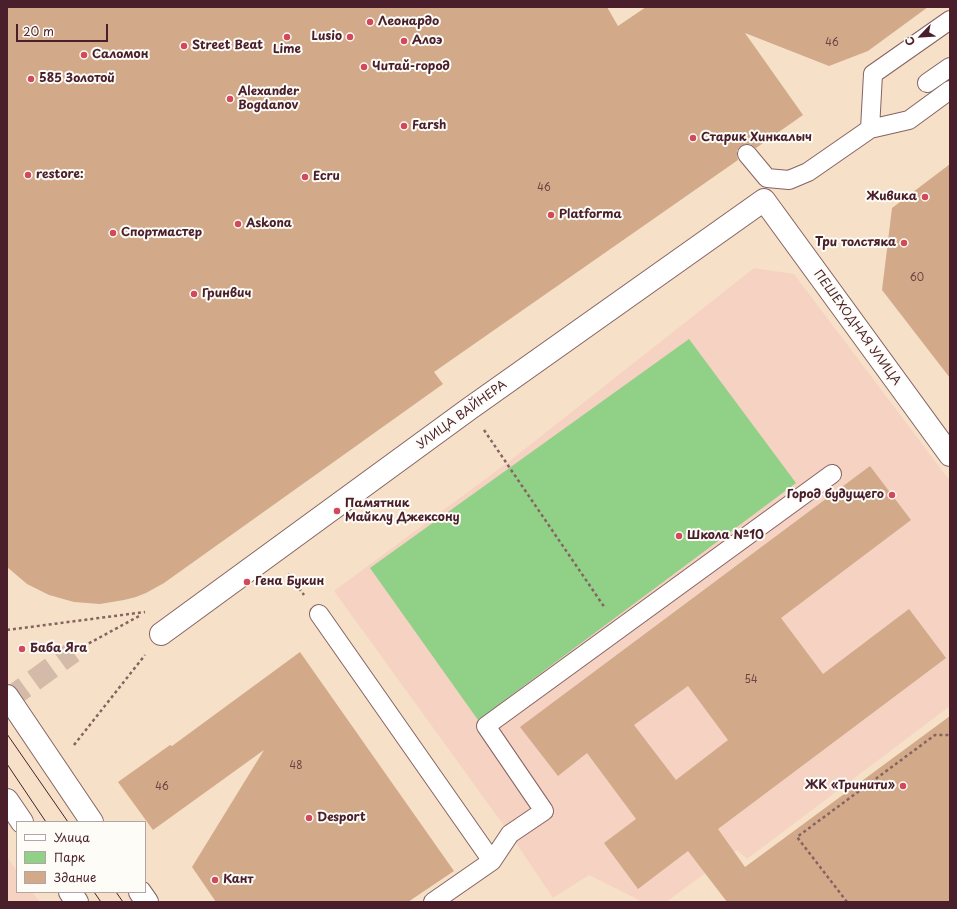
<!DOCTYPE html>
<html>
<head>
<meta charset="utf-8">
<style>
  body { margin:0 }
  #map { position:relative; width:957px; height:909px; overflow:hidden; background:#f6e1c8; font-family:"Playpen Sans",sans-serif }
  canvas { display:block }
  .frame { position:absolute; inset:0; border:8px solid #4a1f2b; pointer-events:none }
  .legend { position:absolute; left:16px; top:821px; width:130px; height:72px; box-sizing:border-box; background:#fdfcf7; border:1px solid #b5a4a5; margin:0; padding:5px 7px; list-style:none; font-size:12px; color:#4a1f2b }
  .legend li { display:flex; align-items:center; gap:8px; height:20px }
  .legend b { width:20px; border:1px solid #b5a4a5 }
  .north { position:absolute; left:901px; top:16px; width:40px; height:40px; -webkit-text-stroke:3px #fdfcf7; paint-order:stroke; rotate:245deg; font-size:11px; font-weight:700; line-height:16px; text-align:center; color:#4a1f2b }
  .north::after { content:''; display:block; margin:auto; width:14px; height:18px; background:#4a1f2b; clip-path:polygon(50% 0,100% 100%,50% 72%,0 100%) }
  .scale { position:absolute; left:16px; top:24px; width:92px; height:18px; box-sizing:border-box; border:2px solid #4a1f2b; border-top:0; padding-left:5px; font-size:12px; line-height:14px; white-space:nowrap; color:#4a1f2b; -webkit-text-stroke:3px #fdfcf7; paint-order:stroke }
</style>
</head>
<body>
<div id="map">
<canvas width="957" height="909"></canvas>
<div class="frame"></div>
<ul class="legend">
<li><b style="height:5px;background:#fff"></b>Улица</li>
<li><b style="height:11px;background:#91d087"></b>Парк</li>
<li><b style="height:11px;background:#d2aa89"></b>Здание</li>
</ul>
<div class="north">С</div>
<div class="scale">20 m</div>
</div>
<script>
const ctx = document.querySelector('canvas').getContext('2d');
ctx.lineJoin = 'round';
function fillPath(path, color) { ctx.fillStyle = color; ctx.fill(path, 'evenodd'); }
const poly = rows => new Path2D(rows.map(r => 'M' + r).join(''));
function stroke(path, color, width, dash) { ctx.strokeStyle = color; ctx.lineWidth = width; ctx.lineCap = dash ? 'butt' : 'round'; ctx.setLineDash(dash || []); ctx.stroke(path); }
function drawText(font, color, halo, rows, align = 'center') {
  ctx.font = font + ' "Playpen Sans",sans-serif'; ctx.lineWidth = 4; ctx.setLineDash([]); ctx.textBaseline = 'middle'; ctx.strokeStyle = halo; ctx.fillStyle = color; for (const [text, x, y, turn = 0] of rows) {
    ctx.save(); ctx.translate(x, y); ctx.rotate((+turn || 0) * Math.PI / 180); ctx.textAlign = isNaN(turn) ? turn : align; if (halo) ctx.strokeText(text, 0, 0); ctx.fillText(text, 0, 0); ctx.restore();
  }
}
const built = poly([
  [754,268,794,274,950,481,950,706,747,859,737,850,666,902,643,902,589,875,553,898,510,834,334,591,507,463],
  [7,857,17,871,17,892,32,892,40,902,7,902]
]);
const green = poly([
  [689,339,796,483,478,720,370,568]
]);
const building = poly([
  [7,7,607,7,618,26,646,7,928,7,868,51,829,66,745,33,803,115,756,148,750,144,745,144,741,146,737,151,737,155,738,160,434,372,443,384,164,583,146,593,136,597,124,600,100,604,74,602,49,595,27,584,7,567],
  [950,164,950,378,882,290,892,208],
  [870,466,911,520,781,618,823,674,909,609,946,658,718,829,745,867,950,716,950,902,727,902,688,851,638,889,604,843,636,819,587,753,558,776,520,727],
  [688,686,728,740,676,780,634,725],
  [300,652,454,871,408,902,216,902,192,867,264,750,153,830,118,782,170,745,172,746]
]);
const pedestrianTunnel = poly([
  [7,700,73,652]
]);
const path = poly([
  [484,430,605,608],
  [288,574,304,595],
  [7,630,145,612],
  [73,652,141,615],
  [74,745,145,655],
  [847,902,797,837,935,735,950,735]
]);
const service = poly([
  [927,83,950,67],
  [870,129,873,74,950,20],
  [747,154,767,178,789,180,808,172,870,129,909,120,950,90],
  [319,614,492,861],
  [433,902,492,861,510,834,544,811,486,726,832,474]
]);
const pedestrian = poly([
  [161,634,469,409,764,200,950,455]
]);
const tertiary = poly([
  [7,696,92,822],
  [7,800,22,822],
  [70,892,77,902],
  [140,892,147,902]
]);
const tram = poly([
  [7,734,68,822],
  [7,764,46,822],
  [94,892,101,902],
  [116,892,123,902]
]);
const markers = [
  [370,22,4,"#d1495b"],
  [287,37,4,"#d1495b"],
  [350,37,4,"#d1495b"],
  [404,41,4,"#d1495b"],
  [184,46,4,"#d1495b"],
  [84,55,4,"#d1495b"],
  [364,67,4,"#d1495b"],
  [31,79,4,"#d1495b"],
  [230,99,4,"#d1495b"],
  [404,126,4,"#d1495b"],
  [693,138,4,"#d1495b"],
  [28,175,4,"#d1495b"],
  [305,177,4,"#d1495b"],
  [925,197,4,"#d1495b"],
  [551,215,4,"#d1495b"],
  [238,224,4,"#d1495b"],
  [113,233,4,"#d1495b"],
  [904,243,4,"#d1495b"],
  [194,294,4,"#d1495b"],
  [892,495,4,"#d1495b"],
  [337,511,4,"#d1495b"],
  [679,536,4,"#d1495b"],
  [247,582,4,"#d1495b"],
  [22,649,4,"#d1495b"],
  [903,786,4,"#d1495b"],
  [309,818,4,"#d1495b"],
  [215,880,4,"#d1495b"]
];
const numberNames = [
  ["46",832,43],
  ["46",544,188],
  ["60",917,278],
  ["54",751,680],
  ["48",296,766],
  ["46",162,787]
];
const poiNames = [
  ["Леонардо",378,22],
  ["Lusio",342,37,"right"],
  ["Алоэ",412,41],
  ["Street Beat",192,46],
  ["Lime",287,50,"center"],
  ["Саломон",92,55],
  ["Читай-город",372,67],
  ["585 Золотой",39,79],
  ["Alexander",238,92],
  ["Bogdanov",238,106],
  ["Farsh",412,126],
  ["Старик Хинкалыч",701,138],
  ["restore:",36,175],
  ["Ecru",313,177],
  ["Живика",917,197,"right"],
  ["Platforma",559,215],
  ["Askona",246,224],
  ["Спортмастер",121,233],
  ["Три толстяка",896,243,"right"],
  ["Гринвич",202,294],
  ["Город будущего",884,495,"right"],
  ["Памятник",345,504],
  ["Майклу Джексону",345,518],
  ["Школа №10",687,536],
  ["Гена Букин",255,582],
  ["Баба Яга",30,649],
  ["ЖК «Тринити»",895,786,"right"],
  ["Desport",317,818],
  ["Кант",223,880]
];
const streetNames = [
  ["ПЕШЕХОДНАЯ УЛИЦА",857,328,54],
  ["УЛИЦА ВАЙНЕРА",462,415,-36]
];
fillPath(built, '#f6d2c3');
fillPath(green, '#91d087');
fillPath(building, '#d2aa89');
stroke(pedestrianTunnel, '#d4baa9', 22, [22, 11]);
stroke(service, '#866362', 20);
stroke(pedestrian, '#866362', 24);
stroke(tertiary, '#866362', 24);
stroke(path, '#866362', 2.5, [3, 3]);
stroke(service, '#fff', 18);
stroke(pedestrian, '#fff', 22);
stroke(tertiary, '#fff', 22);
stroke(tram, '#4a1f2b', 1);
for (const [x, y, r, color] of markers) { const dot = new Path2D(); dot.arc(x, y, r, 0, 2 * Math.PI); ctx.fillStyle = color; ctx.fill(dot); stroke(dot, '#fdfcf7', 1.5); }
drawText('10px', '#6c4242', null, numberNames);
drawText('bold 12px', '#4a1f2b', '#fdfcf7', poiNames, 'left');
drawText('12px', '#4a1f2b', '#fdfcf7', streetNames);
</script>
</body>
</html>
